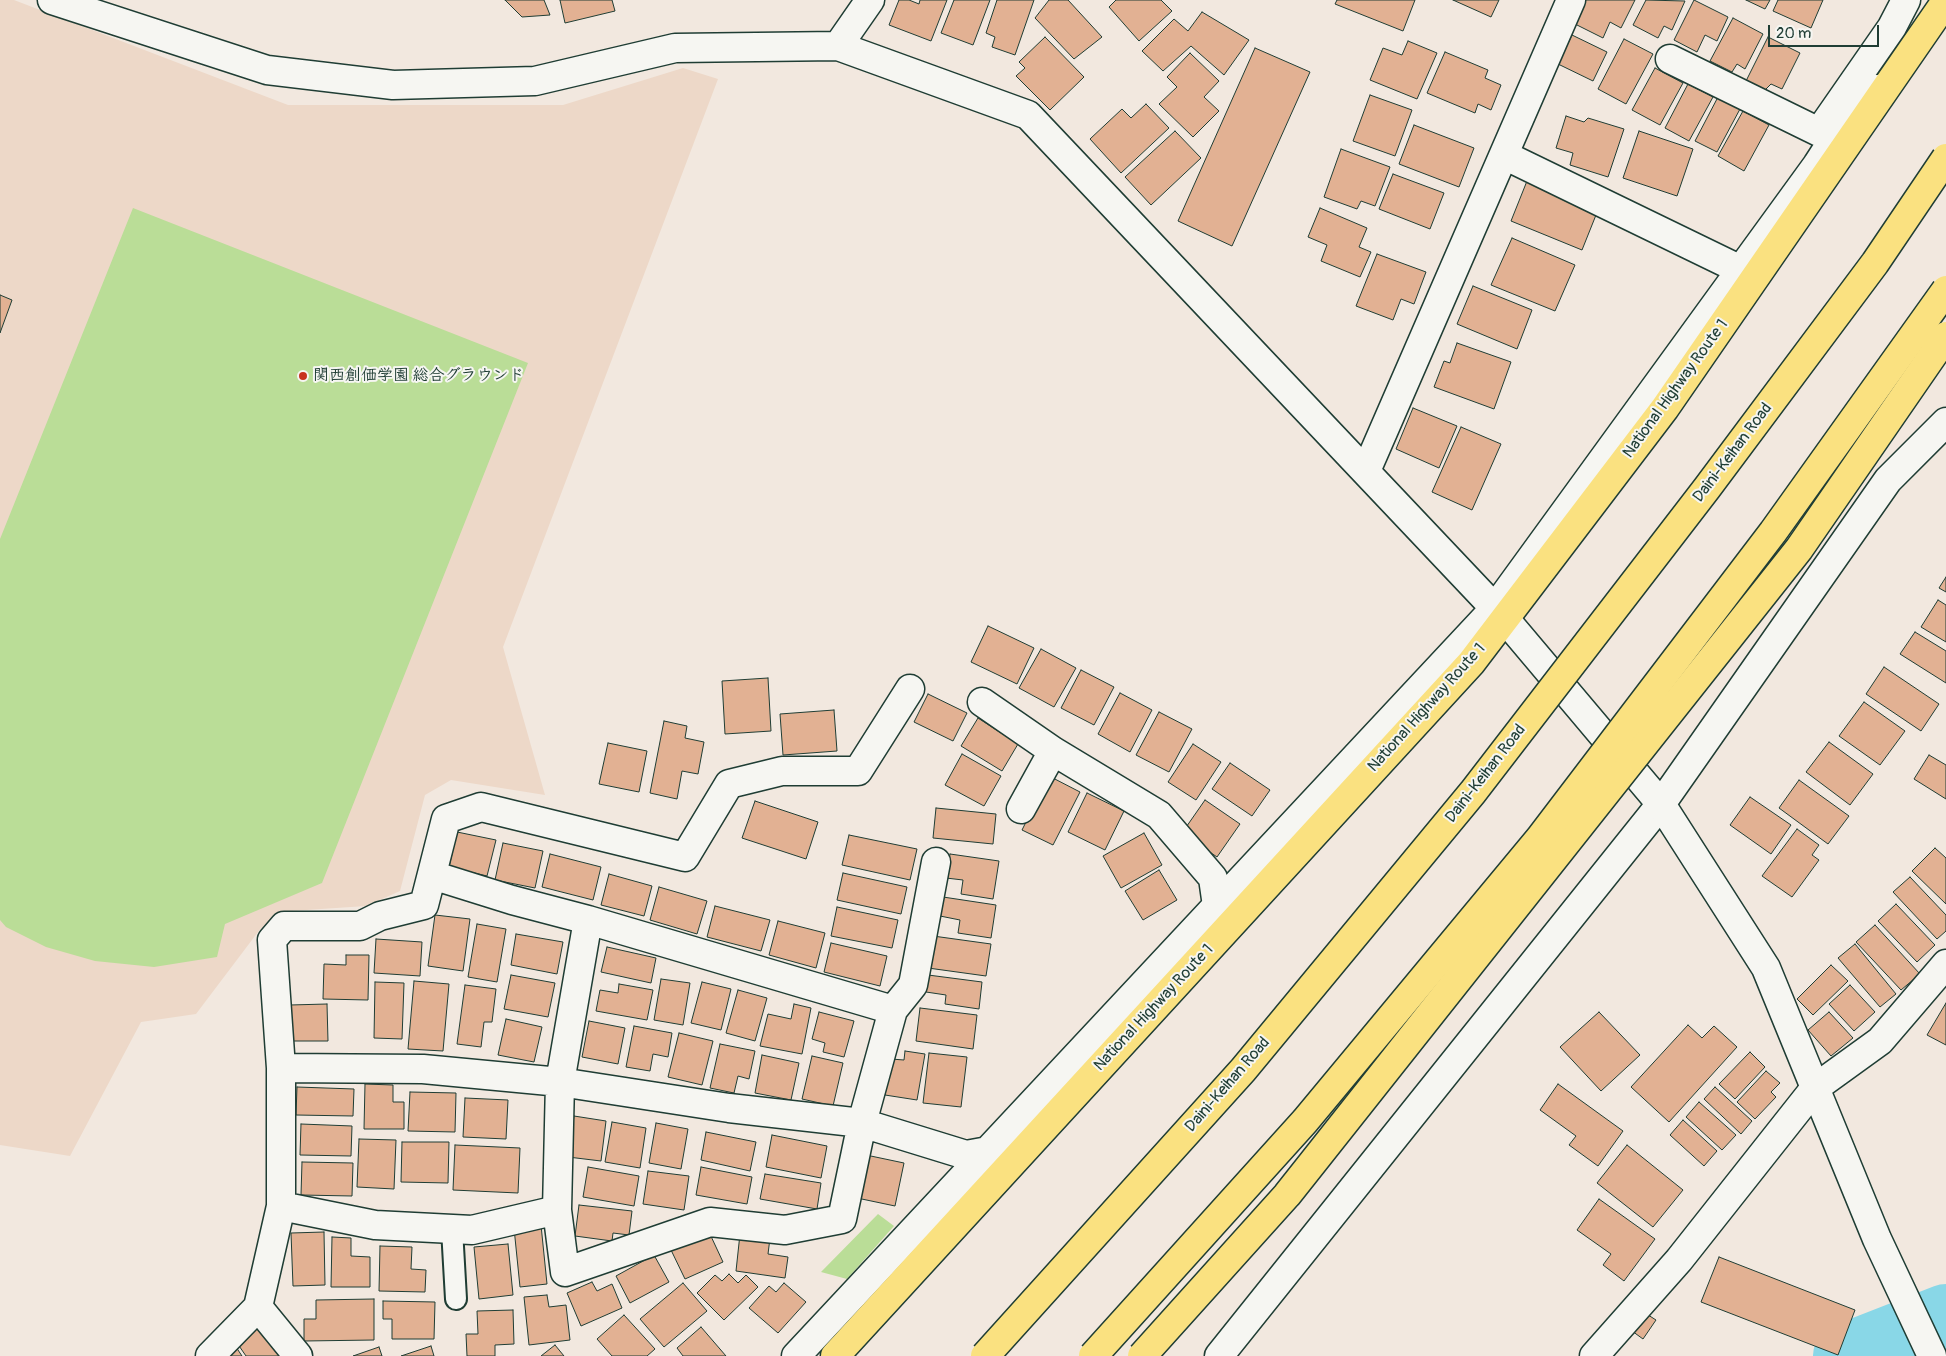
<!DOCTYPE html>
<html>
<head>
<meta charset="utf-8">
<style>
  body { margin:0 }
  #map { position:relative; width:1946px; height:1356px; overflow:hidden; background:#f2e8df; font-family:Pangolin,sans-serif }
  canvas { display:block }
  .scale { position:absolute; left:1768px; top:25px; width:111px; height:22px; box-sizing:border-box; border:2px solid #1f3d34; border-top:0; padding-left:6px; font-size:15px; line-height:18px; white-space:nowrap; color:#1f3d34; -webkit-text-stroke:4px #f6f6f2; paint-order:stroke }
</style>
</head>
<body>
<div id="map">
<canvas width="1946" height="1356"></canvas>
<div class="scale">20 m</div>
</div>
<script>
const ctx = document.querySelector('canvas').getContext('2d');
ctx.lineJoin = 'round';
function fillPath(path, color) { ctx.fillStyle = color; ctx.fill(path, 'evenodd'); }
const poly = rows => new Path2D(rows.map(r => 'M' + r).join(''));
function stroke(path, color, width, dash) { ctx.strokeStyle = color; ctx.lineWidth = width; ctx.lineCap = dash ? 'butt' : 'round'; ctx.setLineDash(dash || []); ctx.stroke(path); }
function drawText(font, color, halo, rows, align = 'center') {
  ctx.font = font + ' Pangolin,"Klee One",sans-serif'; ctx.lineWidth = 4; ctx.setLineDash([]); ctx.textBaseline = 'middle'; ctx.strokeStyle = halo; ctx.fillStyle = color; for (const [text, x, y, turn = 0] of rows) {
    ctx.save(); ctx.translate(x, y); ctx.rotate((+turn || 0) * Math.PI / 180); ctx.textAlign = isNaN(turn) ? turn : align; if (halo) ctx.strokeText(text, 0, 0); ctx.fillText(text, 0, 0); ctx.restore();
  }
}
const built = poly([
  [0,0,14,0,288,105,563,105,683,68,718,79,503,647,545,795,451,780,425,795,400,891,366,906,291,911,261,928,196,1014,141,1022,70,1156,0,1145]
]);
const green = poly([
  [133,208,528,363,322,883,225,924,217,957,154,967,95,961,46,947,6,927,0,920,0,539],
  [878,1214,894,1226,847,1279,821,1272]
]);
const river = poly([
  [1846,1356,1946,1317]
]);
const building = poly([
  [505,0,544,0,550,15,522,17,505,0],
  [560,0,612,0,615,11,565,23,560,0],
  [899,0,909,0,919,4,920,0,947,0,931,41,889,25,899,0],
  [954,0,990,0,973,45,941,33,954,0],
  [997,0,1034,0,1015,55,992,47,995,37,986,33,997,0],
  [1049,0,1068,0,1102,37,1074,59,1035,18,1049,0],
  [1116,0,1161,0,1172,11,1139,41,1109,7,1116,0],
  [1337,0,1415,0,1403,31,1335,4,1337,0],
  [1453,0,1499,0,1491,17,1453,0],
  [1581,0,1635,0,1621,28,1610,22,1603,38,1571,22,1581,0],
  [1646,0,1685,1,1672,30,1664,26,1658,38,1633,25,1646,0],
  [1694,0,1728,17,1717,41,1705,35,1697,52,1674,40,1694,0],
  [1746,0,1770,0,1765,9,1746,0],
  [1778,0,1823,0,1811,28,1773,11,1778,0],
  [1202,12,1249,40,1224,75,1191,46,1163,71,1142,51,1174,19,1188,31,1202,12],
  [1733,18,1763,34,1745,69,1737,64,1732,72,1710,61,1733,18],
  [1572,35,1607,52,1593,81,1558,64,1572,35],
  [1045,37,1084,77,1050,110,1016,76,1025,68,1019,62,1045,37],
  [1768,37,1800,53,1782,89,1771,84,1763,92,1745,83,1768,37],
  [1624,39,1653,54,1626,104,1598,89,1624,39],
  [1408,41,1437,53,1417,99,1370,80,1383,48,1402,55,1408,41],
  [1255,48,1310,72,1232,246,1178,221,1255,48],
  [1445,52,1488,70,1485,78,1501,85,1491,110,1478,104,1475,113,1427,93,1445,52],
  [1190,53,1219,81,1204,97,1219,111,1193,137,1159,104,1177,87,1167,77,1190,53],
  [1655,68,1683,83,1660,125,1632,110,1655,68],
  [1688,84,1713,97,1689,141,1665,128,1688,84],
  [1370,95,1412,110,1395,156,1353,141,1370,95],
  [1718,97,1740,109,1717,152,1695,141,1718,97],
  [1146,104,1169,128,1121,173,1090,139,1122,109,1131,118,1146,104],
  [1743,111,1769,125,1744,171,1718,156,1743,111],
  [1566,116,1584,122,1588,118,1624,129,1608,177,1570,165,1573,153,1556,148,1566,116],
  [1414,125,1474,148,1459,187,1399,164,1414,125],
  [1175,131,1201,158,1151,205,1125,177,1175,131],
  [1639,131,1693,149,1677,196,1623,178,1639,131],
  [1341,149,1390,167,1375,206,1361,201,1357,209,1324,197,1341,149],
  [1393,174,1444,193,1430,229,1379,209,1393,174],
  [1527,181,1598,210,1582,250,1511,221,1527,181],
  [1320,208,1367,228,1359,247,1371,252,1360,277,1321,261,1327,245,1308,237,1320,208],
  [1512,238,1575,265,1555,311,1491,285,1512,238],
  [1377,254,1426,272,1414,304,1401,299,1393,320,1356,306,1377,254],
  [1473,286,1532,310,1517,349,1457,324,1473,286],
  [0,295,12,300,0,333,0,295],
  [1457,343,1511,362,1494,409,1434,387,1444,361,1450,363,1457,343],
  [1413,408,1457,426,1439,468,1396,449,1413,408],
  [1461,427,1501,444,1472,510,1432,492,1461,427],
  [1946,577,1946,592,1939,588,1946,577],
  [1938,600,1946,605,1946,642,1921,627,1938,600],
  [988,626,1034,648,1017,684,971,662,988,626],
  [1915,632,1946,651,1946,683,1900,654,1915,632],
  [1041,649,1076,668,1054,707,1019,688,1041,649],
  [1884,667,1939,704,1921,731,1866,694,1884,667],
  [1081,670,1114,687,1094,725,1061,708,1081,670],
  [768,678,771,731,725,734,722,681,768,678],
  [1120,693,1152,710,1130,752,1098,734,1120,693],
  [928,694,967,713,953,741,914,722,928,694],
  [1864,702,1905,731,1880,765,1839,736,1864,702],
  [834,710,837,751,783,755,780,714,834,710],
  [1159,712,1192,729,1169,772,1136,755,1159,712],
  [978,718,1018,744,1002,771,961,746,978,718],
  [664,721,687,726,685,738,704,742,698,774,682,771,677,799,650,793,664,721],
  [1829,742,1873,774,1850,805,1806,772,1829,742],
  [608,743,647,751,639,792,599,784,608,743],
  [1193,744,1221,762,1196,800,1168,782,1193,744],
  [962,754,1001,776,984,806,945,785,962,754],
  [1929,755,1946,765,1946,799,1914,779,1929,755],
  [1230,763,1270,790,1252,816,1212,789,1230,763],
  [1049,776,1080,792,1053,845,1022,830,1049,776],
  [1799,780,1849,816,1828,844,1779,808,1799,780],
  [1087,793,1124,811,1105,850,1068,832,1087,793],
  [1750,797,1791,825,1771,854,1730,825,1750,797],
  [1205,800,1240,824,1217,857,1182,833,1205,800],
  [755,801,818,822,806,859,742,838,755,801],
  [936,808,996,814,993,844,933,838,936,808],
  [1797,829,1819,845,1812,855,1819,860,1792,897,1762,876,1797,829],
  [457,832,496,840,487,876,449,867,457,832],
  [1144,833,1162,865,1121,888,1103,856,1144,833],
  [849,835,917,849,910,880,842,865,849,835],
  [503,843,543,851,535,888,495,880,503,843],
  [1935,848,1946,858,1946,904,1912,871,1935,848],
  [550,854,601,867,593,900,542,887,550,854],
  [950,854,999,861,993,899,961,894,963,880,946,878,950,854],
  [1159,870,1177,900,1143,920,1125,891,1159,870],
  [843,873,907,887,901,914,837,900,843,873],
  [609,874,652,886,644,916,601,905,609,874],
  [1910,877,1946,915,1946,931,1937,939,1893,892,1910,877],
  [659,887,707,901,697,934,650,920,659,887],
  [943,897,996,905,991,938,958,933,960,920,940,916,943,897],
  [1896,904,1935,945,1917,962,1878,921,1896,904],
  [715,906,770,920,761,951,707,937,715,906],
  [837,907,898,920,892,948,831,936,837,907],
  [435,915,470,919,463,971,428,966,435,915],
  [778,921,825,933,816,968,769,955,778,921],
  [477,924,506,929,497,982,468,977,477,924],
  [1875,925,1920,974,1901,990,1856,942,1875,925],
  [516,934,563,942,557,974,511,965,516,934],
  [933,936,991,944,986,976,928,968,933,936],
  [376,939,422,942,420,976,374,973,376,939],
  [831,943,887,956,880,986,824,972,831,943],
  [1855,944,1896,994,1880,1007,1838,958,1855,944],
  [607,947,656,958,651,983,601,972,607,947],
  [346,955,369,955,368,1000,323,999,324,964,346,965,346,955],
  [1831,965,1848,981,1813,1015,1797,999,1831,965],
  [511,975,555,983,548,1017,504,1009,511,975],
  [928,975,982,982,979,1009,945,1004,946,995,926,992,928,975],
  [661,979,690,983,683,1025,654,1020,661,979],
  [414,981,449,984,443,1051,408,1049,414,981],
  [375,982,404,983,402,1039,374,1038,375,982],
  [702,982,731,989,721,1030,691,1023,702,982],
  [619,984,653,990,647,1020,596,1011,600,990,618,993,619,984],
  [465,985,496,989,492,1022,484,1022,481,1047,457,1044,465,985],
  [1850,985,1875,1012,1854,1031,1829,1004,1850,985],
  [738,990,767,998,755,1041,726,1033,738,990],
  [1946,1003,1946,1045,1927,1035,1946,1003],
  [327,1004,328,1041,291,1041,290,1005,327,1004],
  [794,1004,811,1008,802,1054,760,1046,768,1014,791,1019,794,1004],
  [920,1008,977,1015,973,1049,916,1041,920,1008],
  [819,1012,854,1021,844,1057,823,1052,825,1043,812,1039,819,1012],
  [1599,1012,1640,1055,1601,1091,1560,1047,1599,1012],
  [1829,1012,1853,1038,1831,1056,1808,1030,1829,1012],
  [506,1019,542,1027,534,1062,498,1055,506,1019],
  [589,1021,625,1028,618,1064,582,1057,589,1021],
  [1688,1025,1702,1038,1714,1026,1737,1047,1669,1122,1631,1087,1688,1025],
  [634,1026,672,1033,668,1057,653,1054,650,1071,626,1067,634,1026],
  [679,1033,713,1041,702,1085,668,1077,679,1033],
  [720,1044,755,1051,749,1079,738,1076,734,1093,710,1088,720,1044],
  [905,1051,925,1054,917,1100,885,1095,891,1059,904,1060,905,1051],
  [1750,1052,1765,1067,1735,1099,1719,1084,1750,1052],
  [929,1053,967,1057,961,1107,923,1103,929,1053],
  [762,1055,799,1063,791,1100,755,1093,762,1055],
  [812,1056,843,1063,833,1106,802,1099,812,1056],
  [1766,1071,1780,1083,1771,1092,1776,1097,1755,1119,1737,1102,1766,1071],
  [365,1084,393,1085,393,1102,404,1102,404,1129,364,1129,365,1084],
  [1558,1084,1623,1131,1598,1166,1569,1145,1576,1136,1540,1110,1558,1084],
  [297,1087,354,1089,353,1116,296,1115,297,1087],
  [1715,1087,1752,1121,1741,1134,1704,1099,1715,1087],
  [410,1092,456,1093,455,1132,408,1131,410,1092],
  [465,1098,508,1100,506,1139,463,1137,465,1098],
  [1699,1102,1736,1135,1722,1150,1686,1117,1699,1102],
  [574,1116,606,1121,601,1161,568,1157,574,1116],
  [1683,1120,1717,1151,1704,1166,1670,1135,1683,1120],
  [612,1122,646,1128,640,1168,605,1162,612,1122],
  [656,1123,688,1129,681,1169,649,1163,656,1123],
  [301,1124,352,1126,351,1156,300,1155,301,1124],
  [706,1132,756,1142,750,1171,701,1160,706,1132],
  [772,1135,827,1146,821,1178,766,1167,772,1135],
  [359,1139,396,1140,394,1189,357,1187,359,1139],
  [402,1142,449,1142,448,1183,401,1182,402,1142],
  [455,1145,520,1148,518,1193,453,1190,455,1145],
  [1627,1145,1683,1190,1653,1227,1597,1183,1627,1145],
  [866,1155,904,1163,895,1206,857,1198,866,1155],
  [302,1162,353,1163,352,1196,301,1195,302,1162],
  [588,1167,639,1176,634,1206,583,1197,588,1167],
  [701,1167,752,1177,747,1204,696,1195,701,1167],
  [648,1171,689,1176,684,1210,643,1204,648,1171],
  [765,1174,821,1183,817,1209,760,1199,765,1174],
  [1599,1199,1655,1239,1624,1281,1603,1265,1611,1254,1577,1230,1599,1199],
  [579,1205,632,1211,629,1235,613,1233,612,1241,575,1236,579,1205],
  [541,1225,547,1284,520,1287,514,1228,541,1225],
  [324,1232,325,1285,293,1286,291,1233,324,1232],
  [709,1232,723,1262,685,1279,671,1250,709,1232],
  [740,1234,770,1238,768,1254,788,1257,785,1278,736,1271,740,1234],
  [332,1237,351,1238,351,1256,370,1257,370,1287,331,1287,332,1237],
  [508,1244,513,1295,479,1299,474,1247,508,1244],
  [380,1246,412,1247,411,1269,426,1270,425,1292,379,1291,380,1246],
  [654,1255,669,1282,630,1303,616,1276,654,1255],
  [1719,1257,1855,1310,1838,1355,1701,1302,1719,1257],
  [729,1274,738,1283,746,1275,758,1287,724,1320,697,1293,715,1275,722,1281,729,1274],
  [592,1282,597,1291,612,1284,622,1308,581,1326,567,1293,592,1282],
  [683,1283,707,1311,664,1347,640,1319,683,1283],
  [784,1283,806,1302,778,1333,749,1308,769,1286,776,1292,784,1283],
  [547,1295,549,1307,566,1305,570,1340,529,1345,524,1297,547,1295],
  [374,1299,374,1340,304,1341,304,1319,316,1319,316,1300,374,1299],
  [383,1301,435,1302,434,1339,392,1339,392,1319,383,1319,383,1301],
  [513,1310,514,1344,495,1345,495,1356,467,1356,466,1334,478,1334,477,1311,513,1310],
  [1645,1313,1656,1320,1643,1339,1632,1331,1645,1313],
  [624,1315,655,1349,647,1356,612,1356,597,1339,624,1315],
  [259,1323,282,1356,246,1356,235,1340,259,1323],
  [701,1327,726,1356,683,1356,677,1348,701,1327],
  [555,1345,564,1356,541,1356,555,1345],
  [431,1346,434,1356,401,1356,431,1346],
  [236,1347,242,1356,221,1356,236,1347],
  [379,1347,382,1356,353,1356,379,1347]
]);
const service = poly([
  [452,1229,456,1299]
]);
const minor = poly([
  [52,0,267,70,393,85,535,81,675,48,838,46,1028,115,1505,619],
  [838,46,870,0],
  [1670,59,1819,132],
  [1826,122,1892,27,1906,0],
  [1504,155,1741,270],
  [1366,471,1571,0],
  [982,702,1053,751,1159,815,1213,878,1217,906],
  [1021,809,1053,751],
  [432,875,512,900,588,920,893,1010,862,1123,842,1219,785,1230,710,1222,565,1272,557,1210,560,1082,588,920],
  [893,1010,913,985,936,862],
  [281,1068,423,1069,560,1082,729,1108,862,1123,966,1155,988,1151],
  [281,1206,375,1225,472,1230,557,1210],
  [258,1307,298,1356],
  [210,1356,258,1307,281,1206,281,1068,272,940,284,926,360,926,380,916,424,905,446,819,481,807,685,857,729,784,782,771,858,771,910,689],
  [796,1356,1495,608,1817,165,1846,120,1877,89],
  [1219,1356,1661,804,1888,480,1946,422],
  [1594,1356,1679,1260,1815,1088,1880,1041,1946,964]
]);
const tertiary = poly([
  [1505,619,1661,804,1766,968,1877,1239,1932,1356]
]);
const trunk = poly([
  [835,1356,1471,663,1665,408,1946,1]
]);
const trunkBridge = poly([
  [1142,1356,1287,1195,1799,549,1946,336]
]);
const motorwayBridge = poly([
  [985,1356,1243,1070,1473,792,1707,488,1875,263,1946,158],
  [1093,1356,1305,1121,1540,838,1773,532,1946,290]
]);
const markers = [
  [303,376,5,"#c8321e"]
];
const poiNames = [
  ["関西創価学園 総合グラウンド",313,376]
];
const streetNames = [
  ["National Highway Route 1",1676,389,-54],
  ["Daini-Keihan Road",1733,453,-53],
  ["National Highway Route 1",1427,708,-48],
  ["Daini-Keihan Road",1486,774,-52],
  ["National Highway Route 1",1154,1008,-47],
  ["Daini-Keihan Road",1228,1085,-49]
];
fillPath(built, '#edd8c8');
fillPath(green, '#badd97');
stroke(river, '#89d7e7', 66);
fillPath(building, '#e2b193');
stroke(building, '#1f3d34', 1);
stroke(service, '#1f3d34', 24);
stroke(minor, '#1f3d34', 31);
stroke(tertiary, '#1f3d34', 31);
stroke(trunk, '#1f3d34', 31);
stroke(service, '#f6f6f2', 20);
stroke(minor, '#f6f6f2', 28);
stroke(tertiary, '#f6f6f2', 28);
stroke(trunk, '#fae180', 28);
stroke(trunkBridge, '#1f3d34', 31, []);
stroke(motorwayBridge, '#1f3d34', 31, []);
stroke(trunkBridge, '#fae180', 28);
stroke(motorwayBridge, '#fae180', 28);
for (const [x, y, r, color] of markers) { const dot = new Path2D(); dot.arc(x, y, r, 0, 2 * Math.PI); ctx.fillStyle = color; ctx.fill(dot); stroke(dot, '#f6f6f2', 2); }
drawText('bold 16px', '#1f3d34', '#f6f6f2', poiNames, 'left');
drawText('16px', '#1f3d34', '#f6f6f2', streetNames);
</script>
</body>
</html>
